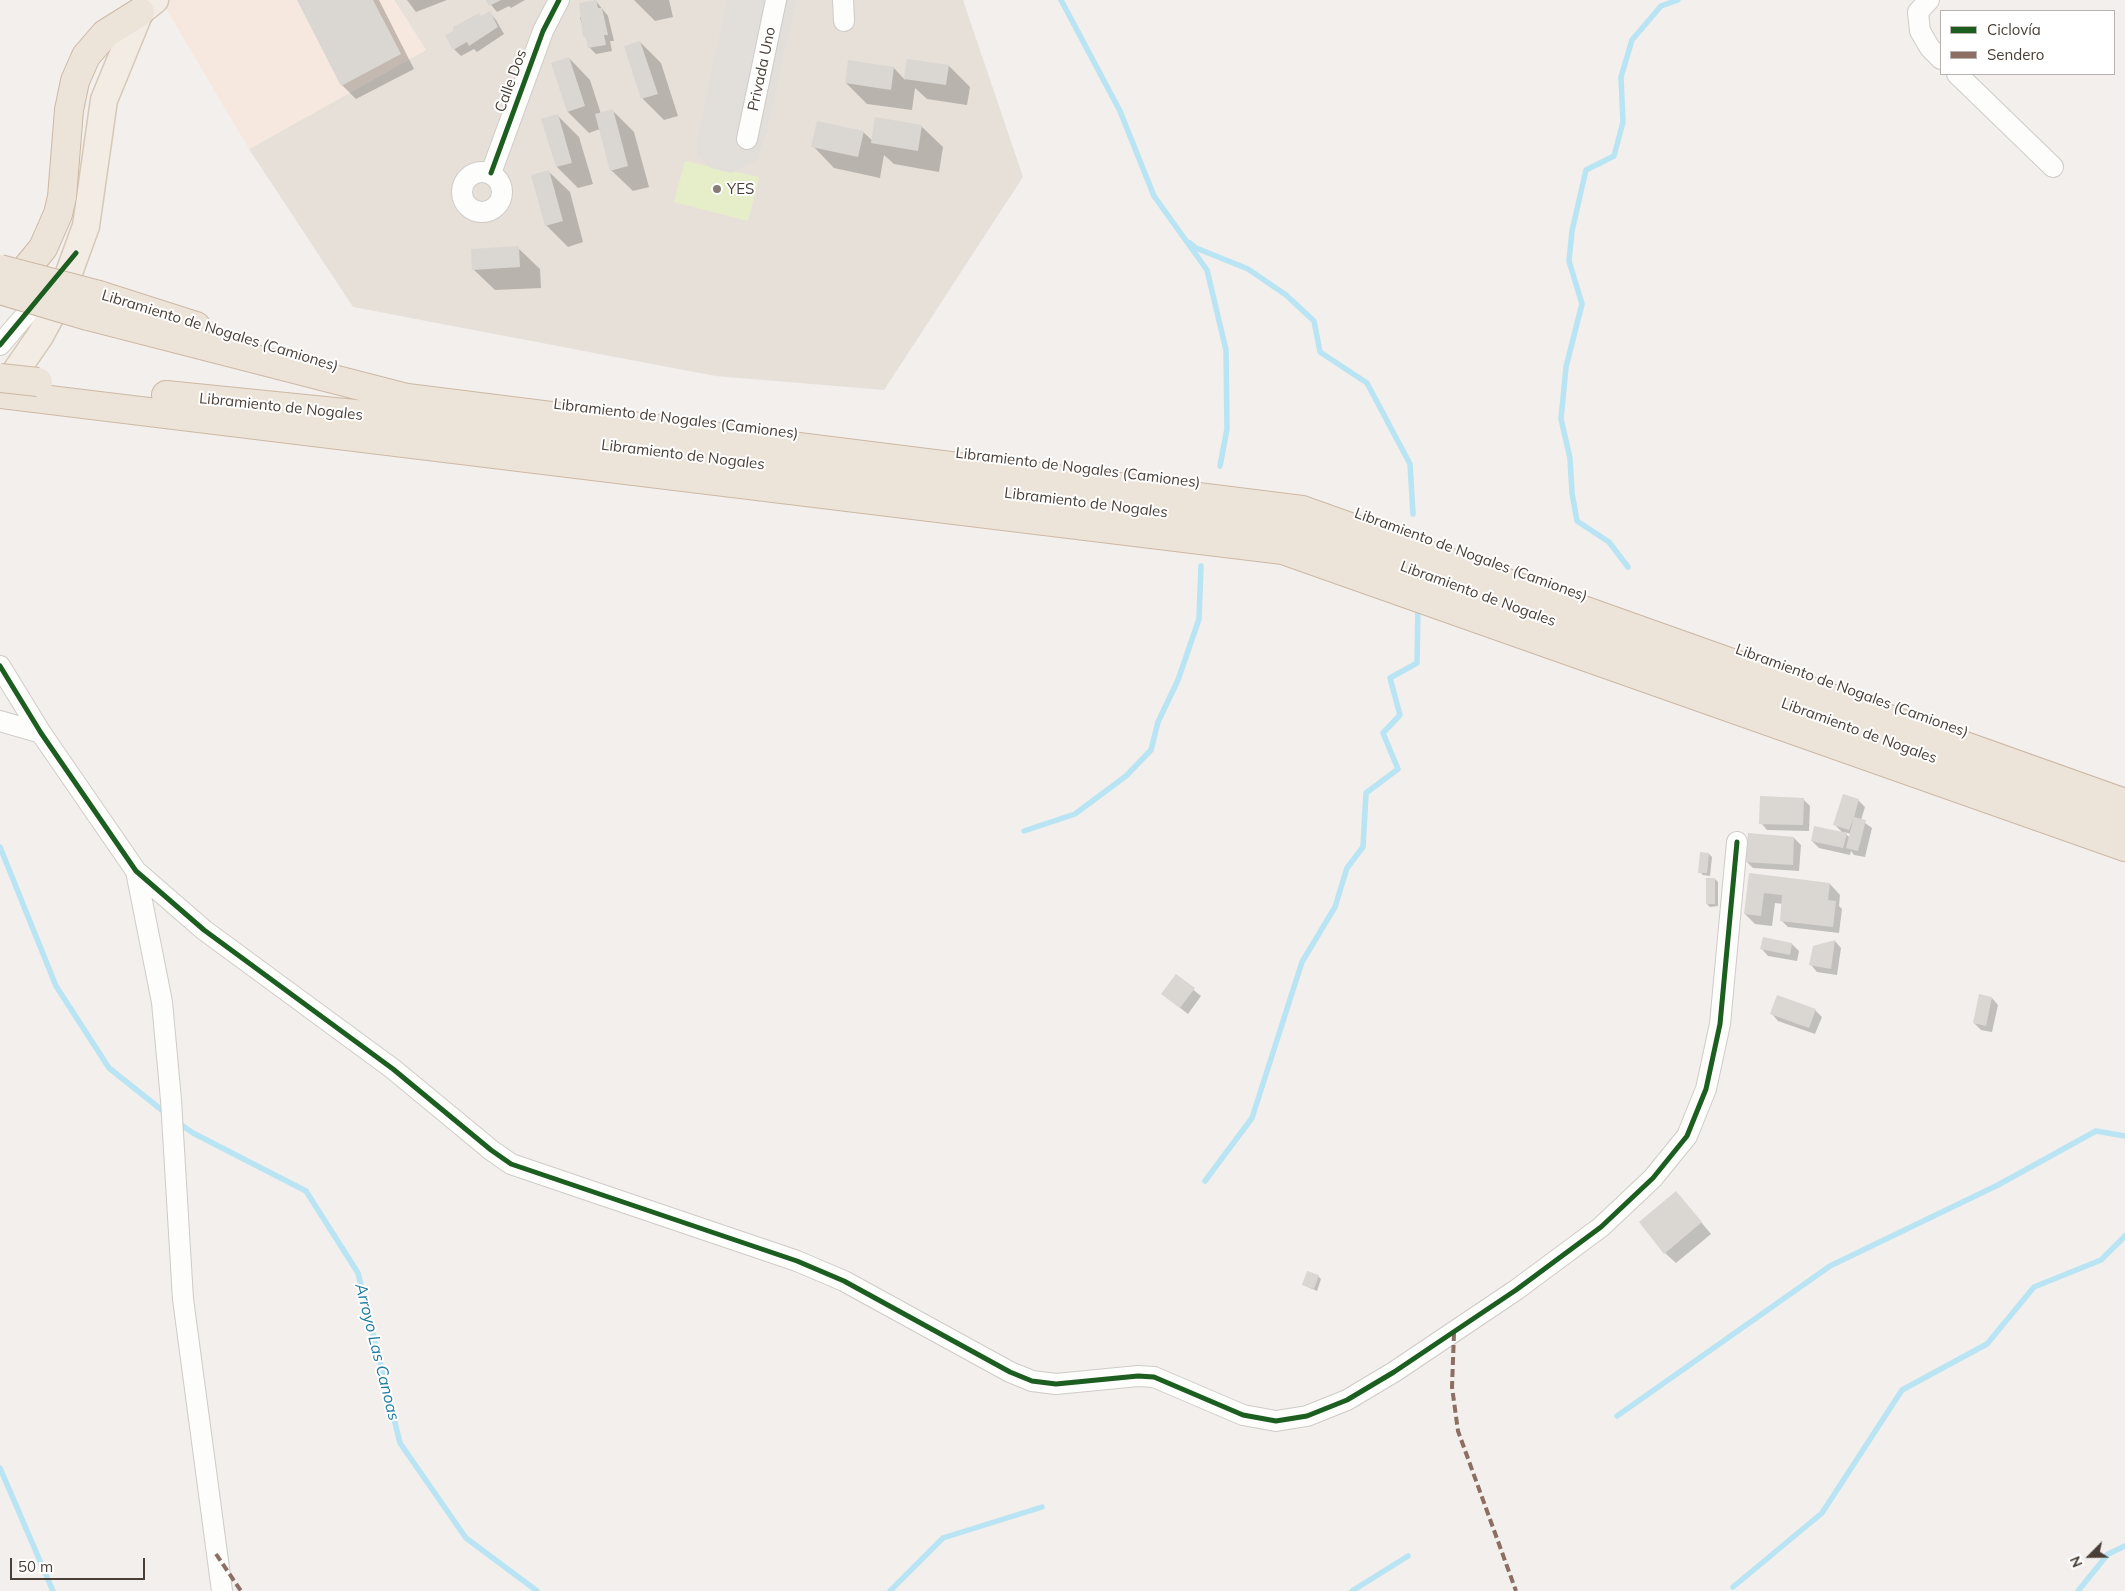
<!DOCTYPE html>
<html>
<head>
<meta charset="utf-8">
<style>
  body { margin:0 }
  #map { position:relative; width:2125px; height:1591px; overflow:hidden; background:#f2efec; font-family:Mulish,sans-serif }
  canvas { display:block }
  .legend { position:absolute; left:1940px; top:10px; width:175px; height:65px; box-sizing:border-box; background:#fff; border:1px solid #b7b2af; margin:0; padding:6px 9px; list-style:none; font-size:15px; color:#4a3f36 }
  .legend li { display:flex; align-items:center; gap:10px; height:25px }
  .legend b { width:25px; border:1px solid #b7b2af }
  .north { position:absolute; left:2065px; top:1531px; width:50px; height:50px; -webkit-text-stroke:4px #fff; paint-order:stroke; rotate:247deg; font-size:14px; font-weight:700; line-height:20px; text-align:center; color:#4a3f36 }
  .north::after { content:''; display:block; margin:auto; width:18px; height:22px; background:#4a3f36; clip-path:polygon(50% 0,100% 100%,50% 72%,0 100%) }
  .scale { position:absolute; left:10px; top:1558px; width:135px; height:22px; box-sizing:border-box; border:2px solid #4a3f36; border-top:0; padding-left:6px; font-size:15px; line-height:18px; white-space:nowrap; color:#4a3f36; -webkit-text-stroke:4px #fff; paint-order:stroke }
</style>
</head>
<body>
<div id="map">
<canvas width="2125" height="1591"></canvas>
<ul class="legend">
<li><b style="height:6px;background:#1b5e20"></b>Ciclovía</li>
<li><b style="height:6px;background:#8d6e63"></b>Sendero</li>
</ul>
<div class="north">N</div>
<div class="scale">50 m</div>
</div>
<script>
const ctx = document.querySelector('canvas').getContext('2d');
ctx.lineJoin = 'round';
function fillPath(path, color) { ctx.fillStyle = color; ctx.fill(path, 'evenodd'); }
const poly = rows => new Path2D(rows.map(r => 'M' + r).join(''));
function stroke(path, color, width, dash) { ctx.strokeStyle = color; ctx.lineWidth = width; ctx.lineCap = dash ? 'butt' : 'round'; ctx.setLineDash(dash || []); ctx.stroke(path); }
function drawText(font, color, halo, rows, align = 'center') {
  ctx.font = font + ' Mulish,sans-serif'; ctx.lineWidth = 4; ctx.setLineDash([]); ctx.textBaseline = 'middle'; ctx.strokeStyle = halo; ctx.fillStyle = color; for (const [text, x, y, turn = 0] of rows) {
    ctx.save(); ctx.translate(x, y); ctx.rotate((+turn || 0) * Math.PI / 180); ctx.textAlign = isNaN(turn) ? turn : align; if (halo) ctx.strokeText(text, 0, 0); ctx.fillText(text, 0, 0); ctx.restore();
  }
}
const residential = poly([
  [394,0,963,0,1023,177,884,390,715,376,353,307,249,149,426,50]
]);
const commercial = poly([
  [161,0,394,0,426,50,249,149]
]);
const green = poly([
  [685,161,759,177,748,221,674,202]
]);
const parking = poly([
  [727,0,796,0,766,136,756,161,731,173,711,168,697,154,698,136]
]);
const shadow = poly([
  [298,0,379,0,414,69,356,99,342,85],
  [407,0,447,0,416,12],
  [487,0,525,0,511,8,509,6,497,12],
  [595,0,608,16,614,41,610,41,612,51,596,54,589,47,580,18],
  [634,0,669,0,673,17,655,21],
  [490,13,496,20,504,34,477,52,474,49,461,56,454,49,454,31],
  [640,42,661,63,678,116,664,120,643,99,626,47],
  [569,58,590,80,601,114,613,111,634,132,649,187,633,191,611,170,600,129,589,133,568,112],
  [908,60,949,66,970,87,967,105,927,99,915,88,912,110,867,104,846,83,894,68,905,80],
  [558,116,579,137,593,184,578,188,557,167],
  [921,126,943,147,939,172,894,164,884,155,880,178,834,168,813,146,863,132,873,141],
  [548,171,570,192,583,242,568,247,546,225],
  [518,248,540,269,541,288,495,290,473,269],
  [1803,799,1810,806,1809,831,1767,830,1761,823],
  [1858,800,1865,807,1861,820,1872,828,1865,857,1854,855,1851,851,1850,855,1819,848,1812,841,1844,834,1834,824],
  [1844,832,1851,834,1850,838],
  [1794,838,1801,845,1799,871,1753,868,1747,862],
  [1709,854,1712,857,1710,876,1703,875,1700,872],
  [1750,874,1830,884,1840,895,1839,906,1842,909,1839,933,1788,927,1781,920,1783,904,1775,903,1772,926,1755,924,1745,914],
  [1715,879,1718,882,1718,906,1710,907,1707,904],
  [1835,941,1841,948,1837,975,1817,972,1811,965],
  [1792,944,1799,951,1797,961,1768,956,1762,949],
  [1176,976,1201,996,1188,1014,1170,1000],
  [1992,998,1998,1005,1992,1032,1981,1030,1974,1023],
  [1815,1010,1822,1017,1815,1034,1778,1021,1772,1014],
  [1686,1204,1711,1234,1676,1263,1665,1253],
  [1318,1276,1321,1279,1317,1291,1303,1285]
]);
const stream = poly([
  [1061,0,1120,111,1154,196,1207,270,1226,350,1227,429,1220,466],
  [1190,243,1196,248,1248,269,1286,295,1314,321,1320,352,1367,383,1410,464,1413,514],
  [1628,567,1609,542,1577,521,1572,493,1570,458,1561,419,1566,367,1582,304,1569,261,1572,231,1586,170,1614,156,1623,122,1621,77,1632,40,1661,6,1678,0],
  [1024,831,1075,814,1126,776,1151,750,1158,722,1178,680,1199,619,1201,566],
  [0,847,56,986,109,1068,168,1115],
  [177,1122,193,1133,306,1191,358,1273,400,1443,466,1538,537,1591],
  [1205,1181,1252,1118,1302,962,1335,907,1347,868,1363,847,1366,793,1398,769,1383,733,1400,715,1390,678,1417,663,1418,606],
  [1617,1416,1830,1266,1998,1185,2096,1131,2125,1136],
  [0,1468,53,1591],
  [1733,1587,1822,1513,1902,1390,1987,1344,2034,1287,2101,1260,2125,1236],
  [890,1591,943,1538,1042,1507],
  [1352,1591,1408,1556],
  [2078,1591,2108,1554,2125,1546]
]);
const building = poly([
  [297,0,373,0,401,54,341,86],
  [486,0,501,0,489,6],
  [596,0,598,8,602,8,608,35,604,35,606,45,588,48,586,38,583,37,579,3],
  [490,11,498,27,469,46,467,42,453,50,445,35,453,31,453,27,479,13,481,16],
  [640,41,658,94,641,99,624,46],
  [569,57,585,106,567,112,551,63],
  [907,59,949,65,946,85,904,79],
  [848,60,894,67,891,90,845,83],
  [613,109,628,166,610,171,595,114],
  [558,114,572,163,556,167,541,119],
  [875,117,922,125,918,151,871,143],
  [817,121,864,131,858,157,811,147],
  [549,170,563,221,545,226,531,175],
  [519,246,520,267,472,270,471,249],
  [1843,794,1859,799,1854,817,1866,820,1858,851,1846,848,1854,817,1849,830,1833,825],
  [1760,796,1804,798,1803,825,1759,824],
  [1814,826,1847,833,1843,848,1811,841],
  [1748,833,1794,837,1793,865,1745,862],
  [1700,852,1709,853,1707,873,1698,873],
  [1749,873,1830,883,1828,900,1836,901,1833,927,1780,921,1782,895,1764,893,1761,916,1744,914],
  [1706,878,1715,878,1715,904,1706,904],
  [1763,937,1792,943,1790,955,1760,949],
  [1835,940,1831,969,1809,965,1813,946],
  [1176,974,1195,988,1180,1008,1161,994],
  [1979,994,1992,997,1986,1026,1973,1023],
  [1777,995,1816,1009,1809,1028,1770,1014],
  [1676,1191,1702,1222,1664,1254,1639,1222],
  [1307,1271,1319,1275,1314,1289,1302,1285]
]);
const minor = poly([
  [843,0,844,21],
  [1929,0,1918,12,1920,31,1930,48,1941,59],
  [1957,74,2053,167],
  [747,139,776,0],
  '462 192a20 20 0 1 1 40 0a20 20 0 1 1-40 0Z',
  [491,173,543,31,559,0],
  [0,345,45,292],
  [0,666,41,733,136,871,204,930,393,1069,491,1150,511,1164,797,1261,844,1281,1010,1372,1032,1381,1056,1384,1138,1376,1154,1377,1243,1415,1276,1421,1307,1416,1347,1400,1394,1372,1516,1290,1601,1227,1653,1178,1687,1136,1706,1089,1720,1024,1737,842],
  [0,721,41,733],
  [136,871,162,1002,171,1100,183,1299,222,1591]
]);
const major = poly([
  [0,394,40,336,58,303,86,226,104,100,140,12,155,0]
]);
const highway = poly([
  [7,292,43,248,58,214,62,197,69,110,75,81,86,56,105,34,140,12],
  [99,295,196,326],
  [88,316,407,398,1302,510,2125,803],
  [0,394,1283,550,2125,847],
  [166,395,454,424,539,438,1280,526,1300,530,2125,826]
]);
const highwayBridge = poly([
  [0,269,99,295],
  [0,290,88,316],
  [0,378,38,382]
]);
const quiet = poly([
  [1454,1333,1452,1387,1458,1431,1516,1591],
  [216,1554,241,1591]
]);
const cycleway = poly([
  [491,173,543,31,559,0],
  [0,345,76,253],
  [0,666,41,733,136,871,204,930,393,1069,491,1150,511,1164,797,1261,844,1281,1010,1372,1032,1381,1056,1384,1138,1376,1154,1377,1243,1415,1276,1421,1307,1416,1347,1400,1394,1372,1516,1290,1601,1227,1653,1178,1687,1136,1706,1089,1720,1024,1737,842]
]);
const markers = [
  [717,189,5,"#857d76"]
];
const streetNames = [
  ["Privada Uno",762,69,-78],
  ["Calle Dos",511,81,-70],
  ["Libramiento de Nogales (Camiones)",220,331,17],
  ["Libramiento de Nogales",281,407,6],
  ["Libramiento de Nogales (Camiones)",676,419,7],
  ["Libramiento de Nogales",683,455,7],
  ["Libramiento de Nogales (Camiones)",1078,468,7],
  ["Libramiento de Nogales",1086,503,7],
  ["Libramiento de Nogales (Camiones)",1471,555,20],
  ["Libramiento de Nogales",1478,594,20],
  ["Libramiento de Nogales (Camiones)",1852,691,20],
  ["Libramiento de Nogales",1859,731,20]
];
const poiNames = [
  ["YES",727,189]
];
const waterNames = [
  ["Arroyo Las Canoas",377,1352,76]
];
fillPath(residential, '#e7e0d9');
fillPath(commercial, '#f6e8de');
fillPath(green, '#e5eec9');
fillPath(parking, '#e2deda');
fillPath(shadow, '#0003');
stroke(stream, '#b8e4f4', 5.5);
fillPath(building, '#dad6d2');
stroke(minor, '#cfcbc8', 22);
stroke(major, '#d6c8b7', 29);
stroke(highway, '#cdb8a4', 30);
stroke(minor, '#fdfdfc', 20);
stroke(major, '#f2ece4', 26);
stroke(highway, '#ede4d9', 28);
stroke(highwayBridge, '#cdb8a4', 30, []);
stroke(highwayBridge, '#ede4d9', 28);
stroke(quiet, '#8d6e63', 4, [8, 4]);
stroke(cycleway, '#1b5e20', 5);
for (const [x, y, r, color] of markers) { const dot = new Path2D(); dot.arc(x, y, r, 0, 2 * Math.PI); ctx.fillStyle = color; ctx.fill(dot); stroke(dot, '#fff', 2); }
drawText('15px', '#4a3f36', '#fff', streetNames);
drawText('15px', '#4a3f36', '#fff', poiNames, 'left');
drawText('italic 16px', '#1f7b9e', '#fff', waterNames);
</script>
</body>
</html>
